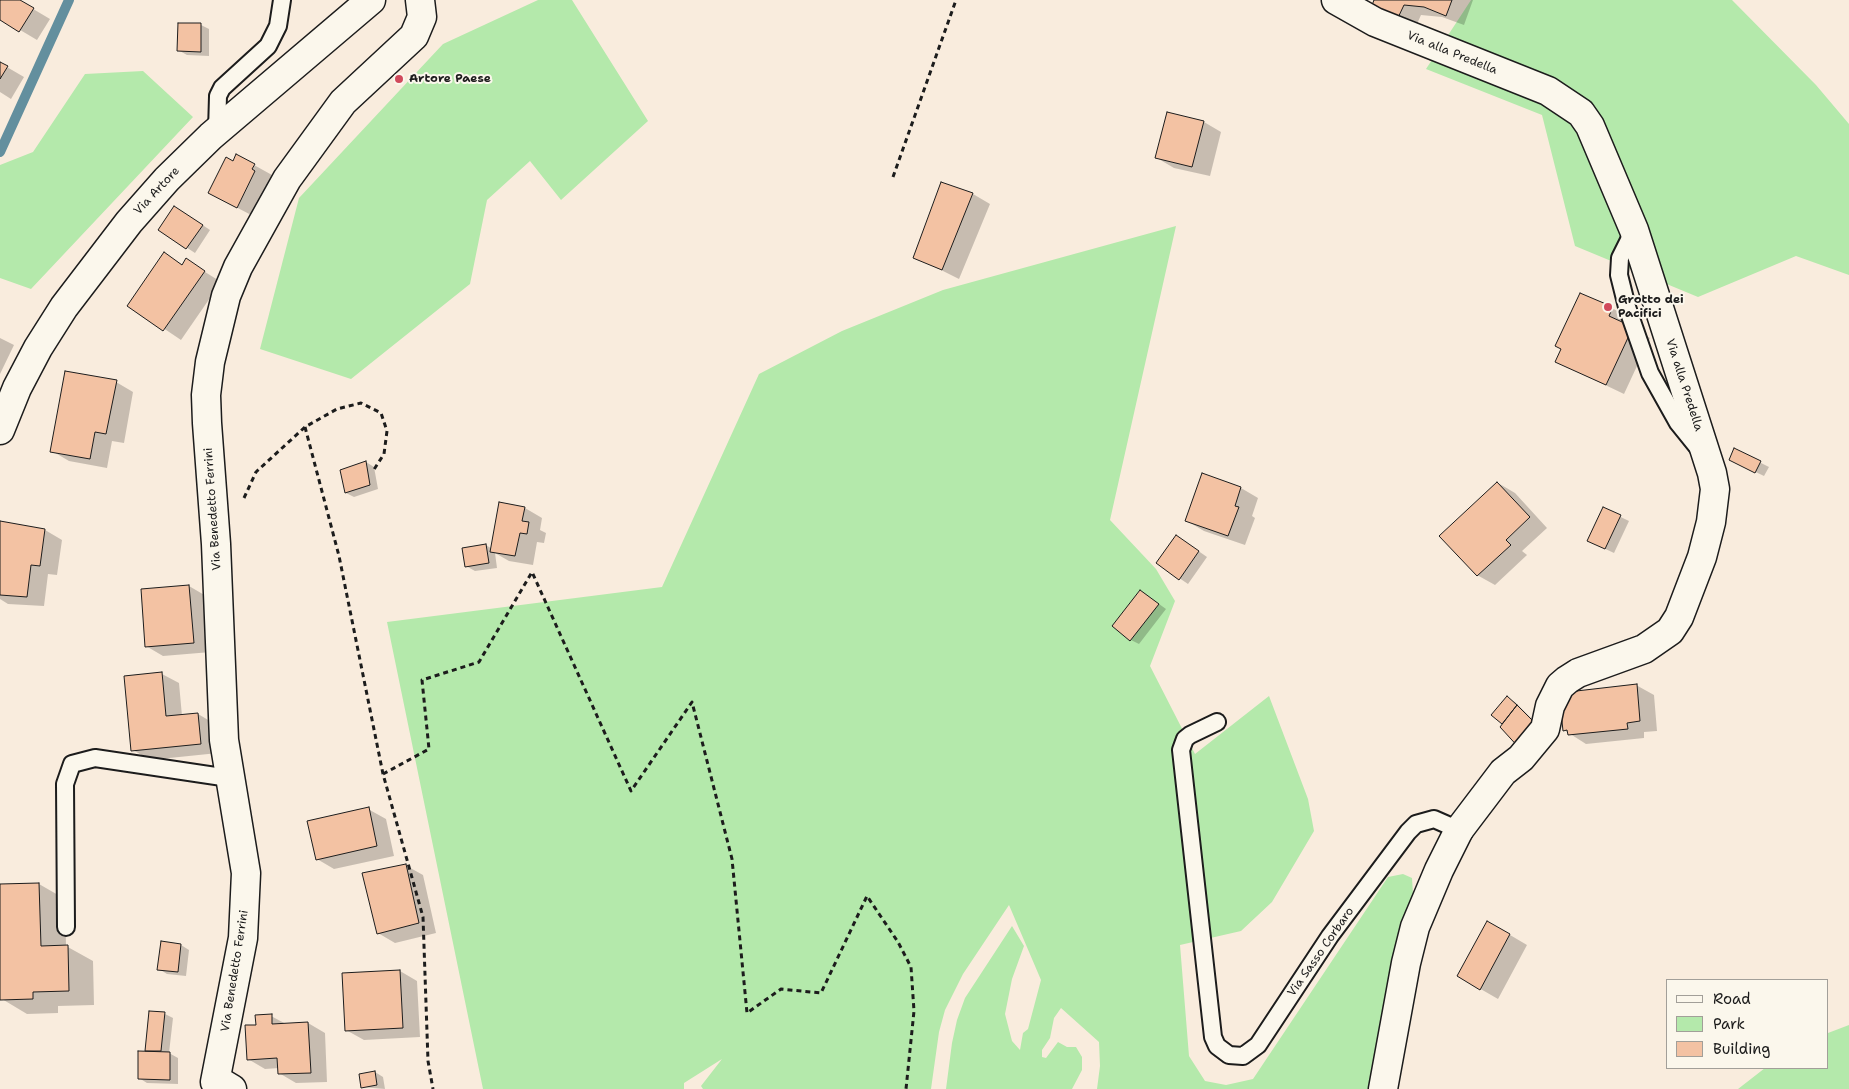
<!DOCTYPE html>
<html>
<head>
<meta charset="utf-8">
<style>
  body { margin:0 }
  #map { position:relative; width:1849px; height:1089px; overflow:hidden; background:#f9ecdd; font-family:"Shantell Sans",sans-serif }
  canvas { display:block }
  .legend { position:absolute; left:1666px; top:979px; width:162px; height:90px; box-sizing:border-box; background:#fbf7ec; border:1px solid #a29f99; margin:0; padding:6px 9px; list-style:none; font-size:15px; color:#1c1c1c }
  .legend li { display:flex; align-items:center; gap:10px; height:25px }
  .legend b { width:25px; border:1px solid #a29f99 }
</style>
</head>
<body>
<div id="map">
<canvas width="1849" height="1089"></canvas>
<ul class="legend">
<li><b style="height:6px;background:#fbf7ec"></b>Road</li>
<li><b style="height:14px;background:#b4e9ab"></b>Park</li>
<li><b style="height:14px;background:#f3c2a3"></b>Building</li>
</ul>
</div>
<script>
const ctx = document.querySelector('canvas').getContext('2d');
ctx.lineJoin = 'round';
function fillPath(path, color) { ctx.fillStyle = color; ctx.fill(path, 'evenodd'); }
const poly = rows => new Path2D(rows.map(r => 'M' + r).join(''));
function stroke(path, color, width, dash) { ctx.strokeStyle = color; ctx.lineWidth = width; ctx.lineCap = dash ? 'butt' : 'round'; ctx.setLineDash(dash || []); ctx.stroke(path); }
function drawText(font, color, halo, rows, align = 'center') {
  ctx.font = font + ' "Shantell Sans",sans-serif'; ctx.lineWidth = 4; ctx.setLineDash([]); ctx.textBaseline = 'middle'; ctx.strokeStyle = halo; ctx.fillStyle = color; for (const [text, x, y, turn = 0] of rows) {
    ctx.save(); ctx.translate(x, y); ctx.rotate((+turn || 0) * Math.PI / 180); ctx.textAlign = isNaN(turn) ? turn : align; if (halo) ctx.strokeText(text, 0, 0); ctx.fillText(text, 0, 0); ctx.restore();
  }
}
const green = poly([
  [538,0,572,0,648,121,561,200,530,161,487,200,470,284,351,379,260,349,299,198,443,44],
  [1471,0,1732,0,1816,85,1849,124,1849,275,1796,256,1698,297,1575,246,1542,115,1426,69],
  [143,71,193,117,31,289,0,278,0,165,33,152,85,74],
  [1176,226,1110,520,1156,569,1175,601,1150,666,1195,754,1269,696,1308,799,1314,831,1272,902,1241,931,1180,945,1189,1056,1205,1081,1226,1085,1253,1079,1388,877,1403,874,1412,878,1413,894,1389,980,1368,1089,1097,1089,1100,1066,1099,1042,1061,1008,1054,1018,1050,1038,1042,1050,1042,1057,1046,1058,1058,1042,1067,1047,1076,1047,1082,1057,1082,1070,1072,1089,946,1089,952,1043,957,1020,965,998,1012,926,1024,946,1012,979,1005,1014,1012,1041,1020,1050,1023,1033,1028,1029,1041,980,1009,905,963,974,945,1010,939,1032,931,1089,703,1089,701,1086,722,1059,684,1083,684,1089,483,1089,387,622,662,587,759,374,842,331,943,290],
  [1849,1025,1849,1089,1738,1089,1765,1068,1828,1068,1828,1033]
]);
const shadow = poly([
  [0,0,18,0,50,19,37,40,0,18],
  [1375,0,1473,0,1464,25,1442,17,1421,15,1413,33],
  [179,24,201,25,209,29,209,56,187,55,178,50],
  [0,63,24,77,11,99,0,92],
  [1204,122,1221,132,1210,176,1174,168,1157,158],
  [234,162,254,165,272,175,269,180,272,182,255,217,209,193],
  [942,183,973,194,990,204,959,279,915,257],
  [183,212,210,230,195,253,160,230],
  [164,254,183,265,186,260,221,282,181,340,129,305],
  [1612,308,1629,318,1632,328,1650,338,1624,394,1557,362],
  [0,338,14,345,0,374],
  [116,382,133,392,124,443,112,441,107,468,69,461,52,451],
  [1735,450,1769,467,1764,476,1739,464],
  [366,462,374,467,378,489,354,497,346,493],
  [1203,475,1241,488,1258,498,1252,516,1255,518,1245,545,1204,531,1187,521],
  [1498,483,1515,493,1547,528,1522,551,1527,555,1495,585,1477,575],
  [500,504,525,508,542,518,540,530,546,533,544,543,537,542,533,565,509,561,495,553,497,568,475,571,466,566,486,545,492,549],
  [1604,509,1629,521,1614,553,1597,545],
  [0,523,45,530,62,540,57,575,48,574,44,606,8,604,0,599],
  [1184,541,1207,557,1188,584,1157,563],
  [189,586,206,596,211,652,163,656,146,646],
  [1141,591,1166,609,1139,644,1131,640],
  [162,674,179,683,182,716,198,714,215,724,218,753,150,760,133,750],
  [1636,685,1654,695,1657,731,1644,732,1644,738,1586,744,1564,730],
  [1507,698,1515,702,1549,736,1503,724,1493,715],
  [368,809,386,819,394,856,334,869,317,859],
  [405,865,423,875,436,933,395,943,378,933],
  [39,884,65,899,66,946,93,961,94,1005,58,1006,58,1013,27,1014,2,999,0,886],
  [1488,922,1527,945,1498,999,1458,976],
  [162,942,181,945,189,950,186,976,167,974,159,969],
  [400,971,417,981,420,1037,364,1040,346,1030],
  [150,1012,165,1014,173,1018,169,1053,178,1058,178,1084,147,1083,139,1078,146,1053],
  [271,1016,286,1024,308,1023,325,1033,327,1082,296,1083,279,1073,279,1068,265,1069,248,1059,257,1026],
  [375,1072,383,1077,385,1089,362,1087]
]);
const stream = poly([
  [0,152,69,0]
]);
const building = poly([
  [0,0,20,0,34,8,19,32,0,20,0,0],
  [1374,0,1452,0,1446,16,1424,7,1404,5,1395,24,1369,13,1374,0],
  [178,23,201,23,201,52,177,51,178,23],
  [0,62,8,66,0,79,0,62],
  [1167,112,1204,121,1192,167,1155,158,1167,112],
  [236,154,255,164,252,169,255,171,237,208,208,193,226,157,233,161,236,154],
  [941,182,973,193,942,270,913,258,941,182],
  [174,206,203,225,186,249,158,230,174,206],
  [164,252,182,265,186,258,205,271,163,331,127,306,164,252],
  [1580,293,1613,307,1609,316,1633,327,1606,385,1555,362,1561,349,1555,346,1580,293],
  [65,371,117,380,106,434,95,432,90,459,50,452,65,371],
  [1734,448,1761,461,1755,473,1729,460,1734,448],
  [366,461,370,485,345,493,340,470,366,461],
  [1202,473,1241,487,1235,506,1239,507,1228,536,1185,521,1202,473],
  [1497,482,1530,517,1506,540,1511,545,1477,576,1439,536,1497,482],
  [499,502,525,507,522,521,529,522,527,534,520,533,515,556,490,552,499,502],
  [1603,507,1621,515,1605,549,1587,541,1603,507],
  [0,521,45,529,40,566,31,565,27,597,0,595,0,521],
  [1176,535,1199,551,1179,580,1156,563,1176,535],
  [486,544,489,563,465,567,462,548,486,544],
  [189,585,194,643,145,647,141,589,189,585],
  [1140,590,1159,604,1130,641,1112,626,1140,590],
  [162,672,166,716,198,713,201,744,131,751,124,676,162,672],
  [1637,684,1640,721,1627,723,1628,729,1568,735,1567,730,1563,731,1559,693,1637,684],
  [1507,696,1517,705,1502,724,1491,715,1507,696],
  [1517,705,1542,730,1522,751,1500,727,1517,705],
  [369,807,377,846,316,860,307,821,369,807],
  [406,864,419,923,377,934,362,873,406,864],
  [39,883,41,946,68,945,69,991,33,992,33,999,0,1000,0,884,39,883],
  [1487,921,1510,934,1480,990,1457,976,1487,921],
  [161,941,181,944,178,972,157,970,161,941],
  [400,970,403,1028,345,1031,342,973,400,970],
  [149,1011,165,1012,161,1051,145,1051,149,1011],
  [272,1014,272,1024,308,1022,311,1073,278,1074,277,1058,247,1060,245,1025,256,1025,255,1015,272,1014],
  [138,1051,170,1052,170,1080,138,1079,138,1051],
  [375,1071,377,1085,361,1088,359,1074,375,1071]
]);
const path = poly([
  [893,177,956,0],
  [305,427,339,556,383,774,423,917,428,1061,433,1089],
  [244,498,256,472,305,427,337,409,361,403,381,413,387,431,384,454,373,471],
  [383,774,429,749,422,680,479,662,532,572,631,791,692,702,732,859,747,1013,781,989,821,993,867,896,898,942,911,967,914,1011,906,1089]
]);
const service = poly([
  [217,131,218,96,222,88,268,46,278,26,282,0],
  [1634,230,1620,258,1619,275,1627,307,1650,373,1678,423,1699,449],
  [1217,722,1190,735,1185,739,1181,750,1213,1037,1217,1046,1229,1055,1243,1056,1258,1045,1330,936,1408,832,1416,824,1434,819,1459,830],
  [66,927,65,784,72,764,95,758,229,778]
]);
const minor = poly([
  [1336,0,1375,22,1548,91,1581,113,1590,126,1634,230,1712,473,1715,489,1711,522,1702,557,1679,617,1670,631,1644,649,1578,673,1567,680,1560,686,1550,706,1545,729,1521,758,1503,772,1459,830]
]);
const tertiary = poly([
  [0,430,17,388,38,348,64,307,129,222,167,179,211,136,371,0],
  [232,1089,222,1083,215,1082,243,938,246,873,224,740,216,544,207,423,206,395,210,362,226,296,238,267,287,179,343,102,414,36,422,17,420,0],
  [1383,1089,1406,963,1415,927,1439,870,1459,830]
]);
const markers = [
  [399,79,5,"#d1495b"],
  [1608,307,5,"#d1495b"]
];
const streetNames = [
  ["Via alla Predella",1452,53,22],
  ["Via Artore",157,191,-47],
  ["Via alla Predella",1684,385,72],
  ["Via Benedetto Ferrini",213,509,-94],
  ["Via Sasso Corbaro",1321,952,-55],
  ["Via Benedetto Ferrini",235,971,-81]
];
const poiNames = [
  ["Artore Paese",409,79],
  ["Grotto dei",1618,300],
  ["Pacifici",1618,314]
];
fillPath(green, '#b4e9ab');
fillPath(shadow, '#0003');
stroke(stream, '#638f9e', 10);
fillPath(building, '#f3c2a3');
stroke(building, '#1c1c1c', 1);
stroke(service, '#1c1c1c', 20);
stroke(minor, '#1c1c1c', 31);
stroke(tertiary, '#1c1c1c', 31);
stroke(path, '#1c1c1c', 3, [5, 4]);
stroke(service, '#fbf7ec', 16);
stroke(minor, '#fbf7ec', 28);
stroke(tertiary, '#fbf7ec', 28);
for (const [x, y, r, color] of markers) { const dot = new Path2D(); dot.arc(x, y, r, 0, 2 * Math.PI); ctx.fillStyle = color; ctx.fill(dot); stroke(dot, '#fbf7ec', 2); }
drawText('12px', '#1c1c1c', '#fbf7ec', streetNames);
drawText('bold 12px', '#1c1c1c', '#fbf7ec', poiNames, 'left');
</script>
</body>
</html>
